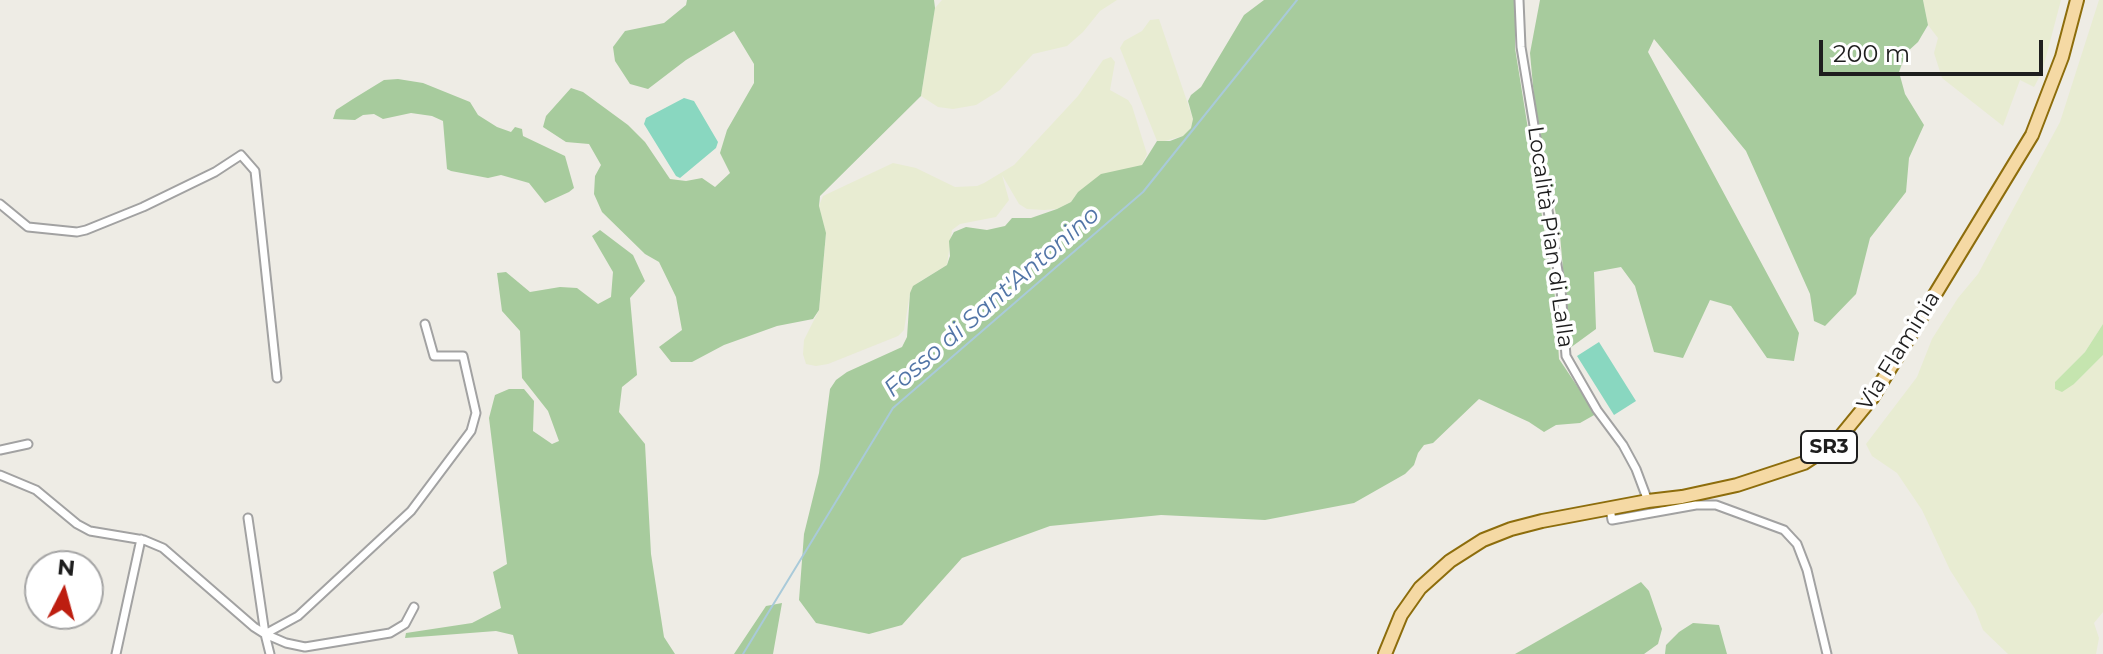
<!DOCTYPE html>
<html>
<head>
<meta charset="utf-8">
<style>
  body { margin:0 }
  #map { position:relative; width:2103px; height:654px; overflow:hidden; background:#eeece5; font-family:Montserrat,sans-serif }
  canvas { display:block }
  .north { position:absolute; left:24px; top:550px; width:80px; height:80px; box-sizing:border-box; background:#fff; border:2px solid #a5a5a5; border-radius:50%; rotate:6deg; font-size:22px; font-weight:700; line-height:32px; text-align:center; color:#1e1e1e }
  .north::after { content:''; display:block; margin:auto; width:28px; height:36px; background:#bd1e10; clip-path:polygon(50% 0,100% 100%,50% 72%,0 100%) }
  .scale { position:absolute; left:1819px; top:40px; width:224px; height:36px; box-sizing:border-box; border:4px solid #1e1e1e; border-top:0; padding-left:10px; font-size:24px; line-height:28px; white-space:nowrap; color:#1e1e1e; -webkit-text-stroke:6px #fff; paint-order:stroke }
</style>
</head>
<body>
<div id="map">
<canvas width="2103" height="654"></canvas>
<div class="north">N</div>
<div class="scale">200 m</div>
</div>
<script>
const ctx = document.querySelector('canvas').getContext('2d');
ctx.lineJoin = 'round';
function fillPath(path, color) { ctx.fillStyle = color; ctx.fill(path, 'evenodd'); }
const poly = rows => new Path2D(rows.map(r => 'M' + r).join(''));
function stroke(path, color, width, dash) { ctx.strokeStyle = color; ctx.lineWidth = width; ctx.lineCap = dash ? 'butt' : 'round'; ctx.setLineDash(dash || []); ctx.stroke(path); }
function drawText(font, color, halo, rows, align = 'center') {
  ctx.font = font + ' Montserrat,sans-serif'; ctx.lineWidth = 7; ctx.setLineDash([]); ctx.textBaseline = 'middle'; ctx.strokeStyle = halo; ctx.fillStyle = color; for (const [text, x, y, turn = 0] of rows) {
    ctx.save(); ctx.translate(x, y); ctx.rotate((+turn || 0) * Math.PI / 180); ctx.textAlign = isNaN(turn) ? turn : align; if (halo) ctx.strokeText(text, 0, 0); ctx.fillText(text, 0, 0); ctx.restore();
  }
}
const farmland = poly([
  [942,0,1117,0,1100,11,1083,32,1067,46,1033,54,1000,90,976,105,953,109,938,107,921,96,935,8],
  [1923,0,2061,0,2042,72,2034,87,2020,80,2003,126,1942,78,1934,53,1938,38,1928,25],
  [2099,0,2103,0,2103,324,2085,352,2055,382,2074,384,2103,355,2103,612,2094,623,2099,638,2096,654,2008,654,1983,630,1975,609,1950,570,1922,510,1897,473,1872,456,1866,444,1917,377,1932,339,1958,298,1978,274,2060,122],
  [1159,19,1193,119,1191,128,1183,136,1161,142,1157,141,1120,48,1124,41,1142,31,1150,20],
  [1111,57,1115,62,1110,90,1128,100,1132,106,1147,154,1142,165,1078,192,1071,202,1057,209,1044,210,1027,209,1019,204,1002,175,1009,200,996,217,960,224,952,230,947,265,919,282,910,293,904,330,898,336,828,364,816,366,806,364,803,354,804,340,819,310,826,234,819,206,823,196,893,163,916,168,955,187,977,186,984,183,1014,165,1078,96,1103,60]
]);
const grass = poly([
  [2103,324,2103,355,2074,384,2062,392,2055,389,2055,382,2085,352]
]);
const forest = poly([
  [687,0,934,0,935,8,921,96,820,196,819,206,826,233,819,310,813,319,777,326,724,345,692,362,671,362,659,347,682,330,676,297,659,262,645,254,602,212,594,194,595,176,601,165,589,144,566,142,543,127,546,116,571,88,583,92,628,125,645,142,670,179,686,181,702,178,715,187,730,173,720,153,727,130,754,83,754,64,734,31,686,60,648,89,630,84,615,61,613,47,625,31,664,23,686,5],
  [1264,0,1515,0,1515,48,1555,297,1559,359,1596,414,1580,423,1556,425,1544,432,1529,422,1479,399,1433,443,1424,445,1418,453,1414,465,1405,474,1354,503,1265,520,1161,515,1050,526,962,558,902,625,869,634,816,623,799,600,804,534,819,473,830,389,836,380,847,372,902,347,907,337,910,293,913,286,947,265,950,256,949,241,954,232,966,227,987,230,1005,226,1012,218,1031,218,1057,209,1071,202,1078,192,1101,174,1142,165,1157,141,1170,141,1183,136,1191,128,1193,119,1188,101,1191,95,1201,87,1244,15],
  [1540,0,1923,0,1928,25,1918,42,1906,53,1899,72,1905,94,1924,125,1909,158,1906,192,1870,238,1856,294,1825,326,1814,321,1810,294,1746,151,1654,39,1648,52,1799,333,1794,361,1767,358,1731,306,1710,300,1683,358,1654,352,1635,286,1621,267,1594,272,1596,329,1570,348,1560,235,1535,108,1530,53],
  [398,79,423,83,470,102,478,115,497,127,511,132,515,127,522,129,523,136,565,156,574,188,569,192,545,203,529,183,501,175,488,178,451,171,447,169,443,121,432,116,411,113,383,119,374,114,363,115,355,120,333,119,336,110,353,99,384,80],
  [600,230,633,255,645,281,630,298,637,375,622,387,619,412,645,444,651,554,664,637,675,654,518,654,513,635,496,631,405,638,406,633,472,623,501,608,493,572,507,564,489,418,495,395,509,389,524,389,534,401,533,431,552,444,559,441,548,411,522,378,520,331,502,311,497,273,506,272,530,292,560,287,577,288,598,304,611,297,613,272,592,236],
  [1641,582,1649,591,1662,629,1658,644,1644,654,1515,654],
  [782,603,773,654,734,654,766,606],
  [1693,623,1719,625,1727,654,1665,654,1666,645,1679,632]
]);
const pitch = poly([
  [684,98,694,101,718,142,716,148,680,178,676,176,644,124,646,118],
  [1599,342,1636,401,1614,415,1577,356]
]);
const stream = poly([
  [743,654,893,408,1143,192,1297,0]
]);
const street = poly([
  [1519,0,1521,47,1561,289,1566,356,1597,410,1623,445,1636,469,1648,501],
  [0,204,28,227,77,232,86,230,143,207,215,172,241,155,255,171,277,378],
  [0,450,28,444],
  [0,475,36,490,77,524,90,531,144,540,163,548,254,627,265,634,270,654],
  [1610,509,1612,520,1696,505,1716,505,1784,530,1797,544,1807,570,1827,654],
  [248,518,265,634],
  [265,634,298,616,411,511,471,431,476,413,463,356,434,356,425,324],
  [265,634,286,643,305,647,390,633,405,624,414,607],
  [116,654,141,539]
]);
const primary = poly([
  [1385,654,1401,615,1420,588,1450,561,1483,540,1511,529,1542,521,1648,501,1682,497,1737,485,1804,463,1836,442,1872,398,2032,135,2062,57,2077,0]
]);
const shields = [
  [1829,447,56]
];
const shieldNames = [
  ["SR3",1829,447]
];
const streetNames = [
  ["Località Pian di Lalla",1550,237,82],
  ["Via Flaminia",1899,351,-58]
];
const waterNames = [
  ["Fosso di Sant'Antonino",992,302,-41]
];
fillPath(farmland, '#e8ecd2');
fillPath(grass, '#c5e5af');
fillPath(forest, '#a7cb9d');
fillPath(pitch, '#89d7c0');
stroke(stream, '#a9cad9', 2);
stroke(street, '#a2a2a2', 11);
stroke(primary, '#8d6d0c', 16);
stroke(street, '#fff', 7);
stroke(primary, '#f5d9a4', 12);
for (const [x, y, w] of shields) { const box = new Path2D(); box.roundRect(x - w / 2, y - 16, w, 32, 6); ctx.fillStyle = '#fff'; ctx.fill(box); stroke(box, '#1e1e1e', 2); }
drawText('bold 20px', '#1e1e1e', null, shieldNames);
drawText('22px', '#1e1e1e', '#fff', streetNames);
drawText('italic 24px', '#5275a7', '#fff', waterNames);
</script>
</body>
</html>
